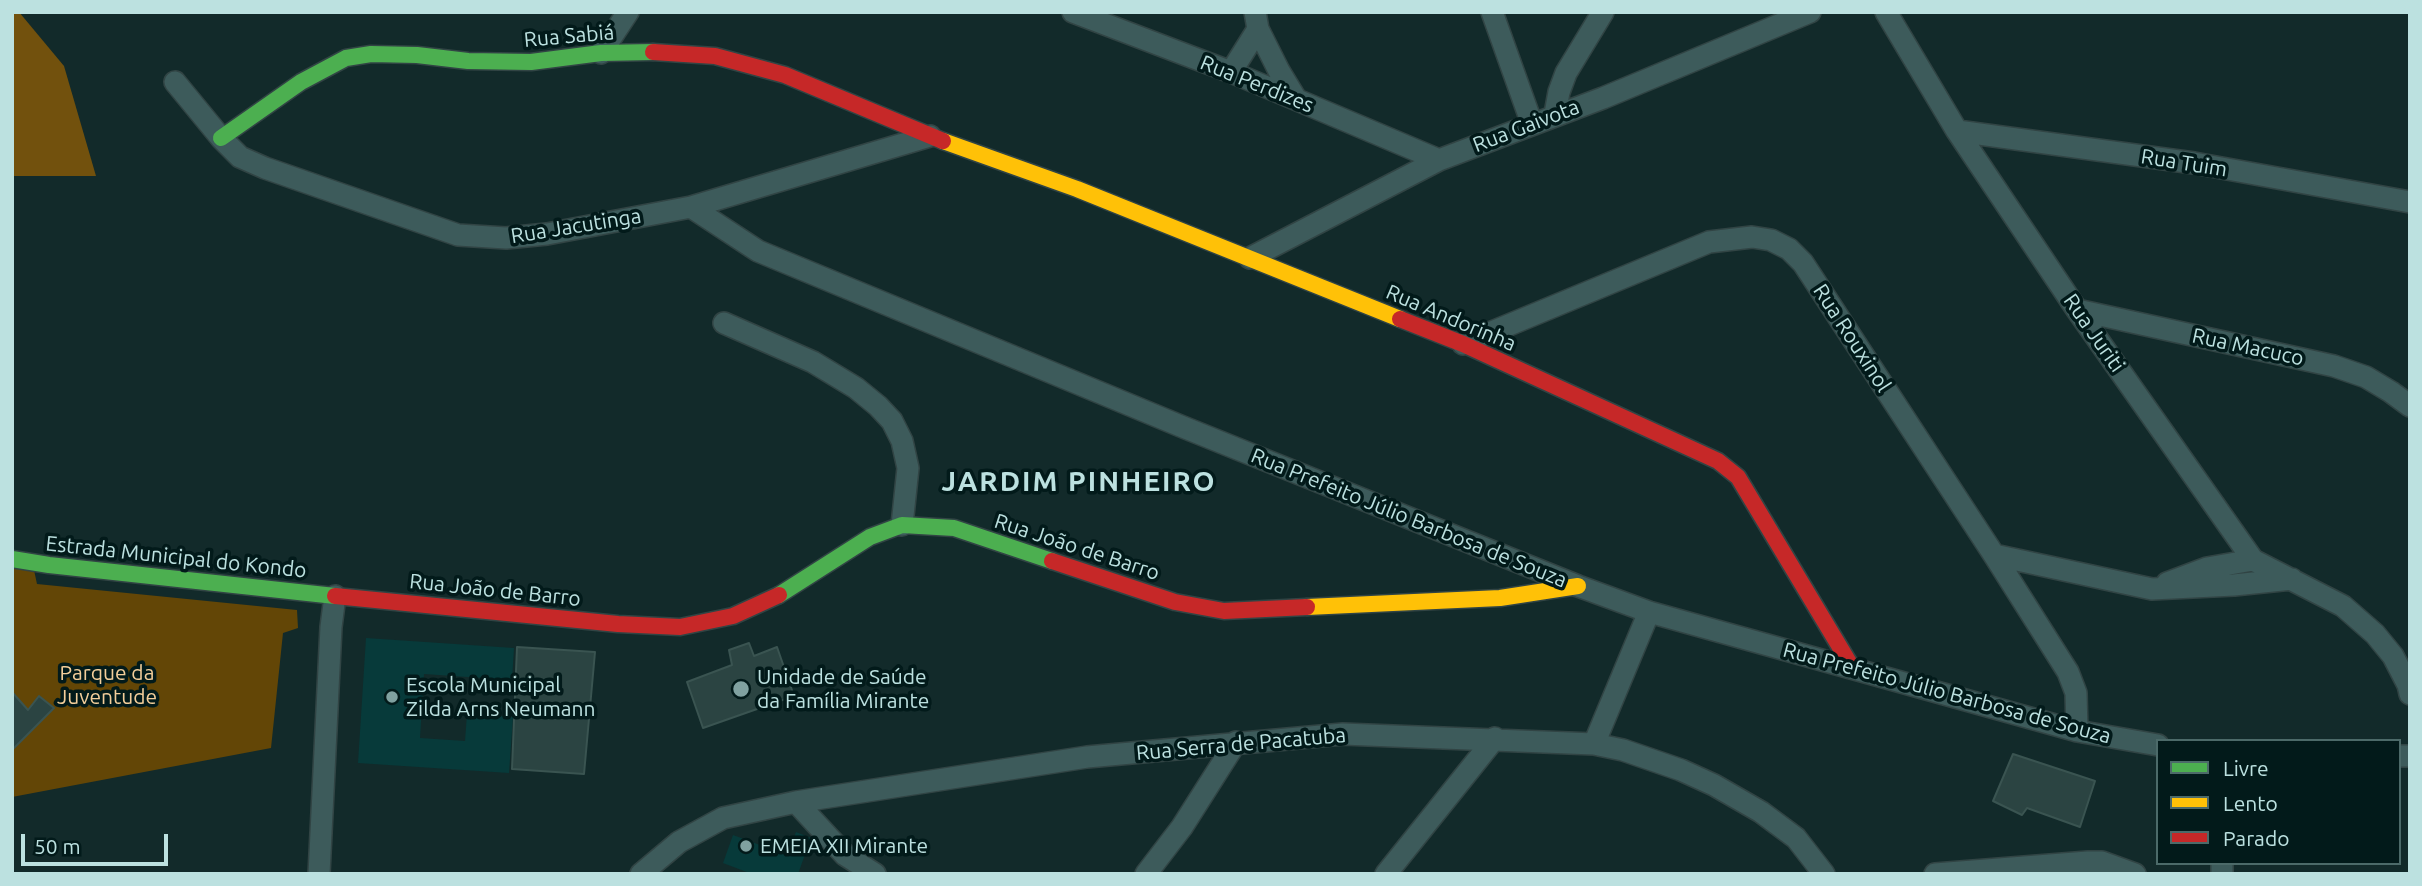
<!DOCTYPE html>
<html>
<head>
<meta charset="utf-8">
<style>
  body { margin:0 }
  #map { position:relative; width:2422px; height:886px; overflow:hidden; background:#122a2a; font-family:Ubuntu,sans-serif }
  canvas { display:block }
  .frame { position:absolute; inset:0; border:14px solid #bce1e0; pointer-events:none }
  .legend { position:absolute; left:2156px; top:739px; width:245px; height:126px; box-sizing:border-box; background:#021a1a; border:2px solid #4c6a69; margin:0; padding:9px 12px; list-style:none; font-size:21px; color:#bce1e0 }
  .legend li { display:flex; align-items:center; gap:14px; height:35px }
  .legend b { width:35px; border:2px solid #4c6a69 }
  .scale { position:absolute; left:21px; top:834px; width:147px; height:32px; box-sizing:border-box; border:4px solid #bce1e0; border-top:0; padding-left:9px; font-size:21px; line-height:24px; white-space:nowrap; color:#bce1e0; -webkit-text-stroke:5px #021a1a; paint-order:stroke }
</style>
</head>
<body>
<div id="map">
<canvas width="2422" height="886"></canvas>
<div class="frame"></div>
<ul class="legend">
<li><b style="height:9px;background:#4caf50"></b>Livre</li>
<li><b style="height:9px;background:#ffc107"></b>Lento</li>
<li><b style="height:9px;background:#c62828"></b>Parado</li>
</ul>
<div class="scale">50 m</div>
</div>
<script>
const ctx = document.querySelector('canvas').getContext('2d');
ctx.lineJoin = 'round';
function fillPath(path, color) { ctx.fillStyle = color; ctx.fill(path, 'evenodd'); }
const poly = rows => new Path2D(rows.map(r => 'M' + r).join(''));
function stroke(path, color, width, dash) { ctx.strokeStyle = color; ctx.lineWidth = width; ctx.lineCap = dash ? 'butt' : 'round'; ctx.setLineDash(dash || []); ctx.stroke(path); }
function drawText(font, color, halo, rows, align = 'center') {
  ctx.font = font + ' Ubuntu,sans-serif'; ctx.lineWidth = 7; ctx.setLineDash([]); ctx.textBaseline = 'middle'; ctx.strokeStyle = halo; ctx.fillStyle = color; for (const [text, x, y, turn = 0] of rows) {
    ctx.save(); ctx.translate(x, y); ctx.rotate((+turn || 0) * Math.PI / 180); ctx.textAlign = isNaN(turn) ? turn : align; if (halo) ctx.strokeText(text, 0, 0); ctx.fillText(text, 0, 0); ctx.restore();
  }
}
const built = poly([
  [366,638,514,648,512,680,424,674,420,738,465,741,467,714,513,717,509,773,358,763],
  [796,832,811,838,798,874,752,874,723,863,733,835,787,855]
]);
const green = poly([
  [12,566,34,570,37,584,297,610,298,628,283,633,271,748,12,797]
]);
const forest = poly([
  [12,12,19,12,64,66,96,176,12,176]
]);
const building = poly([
  [749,643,754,656,777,647,794,696,703,728,687,682,732,665,729,650,749,643],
  [517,647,595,652,584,774,512,769,517,647],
  [12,692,28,710,39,696,54,708,12,750,12,692],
  [2013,754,2095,781,2080,827,2027,808,2022,815,1993,801,2013,754]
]);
const street = poly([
  [1073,12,1231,72,1439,160],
  [1255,12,1258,29,1279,71,1296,99],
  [1492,12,1532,124],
  [1886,12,1957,131,2077,310,2253,560,2343,606,2375,634,2393,656,2408,685,2410,694],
  [601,53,628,12],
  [1231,72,1258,29],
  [175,82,221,138,240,157,265,168,458,235,506,238,547,234,691,207,930,136],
  [1555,114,1559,92,1566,73,1603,12],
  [1957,131,2194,163,2410,202],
  [691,207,758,251,1183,427,1578,586,1649,612,2077,731,2158,745],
  [1250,258,1439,160,1603,98,1810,12],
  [2077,310,2334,366,2366,377,2391,392,2410,406],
  [724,323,813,362,856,388,878,406,892,421,902,441,908,468,902,525],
  [1463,344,1709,242,1752,237,1771,240,1789,249,1803,263,1994,555,2068,672,2076,693,2077,731],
  [1994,555,2152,589,2234,585,2292,579],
  [2167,583,2207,568,2253,560],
  [1594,744,1649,612],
  [2399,756,2410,756],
  [796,802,845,855,875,874],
  [2222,863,2222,874],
  [319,874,331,627,335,596],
  [641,874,679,842,723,818,796,802,1087,757,1343,734,1594,744,1623,750,1681,770,1714,785,1761,812,1796,838,1824,874],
  [1146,874,1182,827,1236,742],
  [1386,874,1495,738],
  [1935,874,2088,862,2102,862,2135,874]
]);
const fast = poly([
  [221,138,301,82,346,58,371,54,417,55,468,61,531,62,601,53,653,52],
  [12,559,49,565,335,596],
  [779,595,870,537,902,525,954,528,1052,561]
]);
const slow = poly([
  [943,141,1077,189,1400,319],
  [1307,607,1500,598,1578,586]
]);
const jam = poly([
  [653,52,715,56,785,75,943,141],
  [1400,319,1463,344,1718,461,1738,477,1853,669],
  [1052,561,1175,602,1224,611,1307,607],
  [335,596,618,624,680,627,733,616,779,595]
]);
const markers = [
  [741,689,9,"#80a1a0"],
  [392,697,7,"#80a1a0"],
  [746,846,7,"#80a1a0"]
];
const streetNames = [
  ["Rua Sabiá",569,36,-5],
  ["Rua Perdizes",1257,84,22],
  ["Rua Gaivota",1526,126,-21],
  ["Rua Tuim",2184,163,9],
  ["Rua Jacutinga",576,226,-9],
  ["Rua Andorinha",1451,318,23],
  ["Rua Juriti",2094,333,55],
  ["Rua Rouxinol",1852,338,57],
  ["Rua Macuco",2248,347,12],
  ["Rua Prefeito Júlio Barbosa de Souza",1409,518,22],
  ["Rua João de Barro",1077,547,18],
  ["Estrada Municipal do Kondo",176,557,6],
  ["Rua João de Barro",495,590,6],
  ["Rua Prefeito Júlio Barbosa de Souza",1947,693,15],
  ["Rua Serra de Pacatuba",1241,744,-5]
];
const parkNames = [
  ["Parque da",107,673],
  ["Juventude",107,697]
];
const poiNames = [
  ["Unidade de Saúde",757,677],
  ["da Família Mirante",757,701],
  ["Escola Municipal",406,685],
  ["Zilda Arns Neumann",406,709],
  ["EMEIA XII Mirante",760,846]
];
const districtNames = [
  ["JARDIM PINHEIRO",1079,482]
];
fillPath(built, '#073a3a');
fillPath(green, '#634606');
fillPath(forest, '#72510d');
fillPath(building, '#2b4442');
stroke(building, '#3a5451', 2);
stroke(street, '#314444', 24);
stroke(fast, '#314444', 19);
stroke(slow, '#314444', 19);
stroke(jam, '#314444', 19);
stroke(street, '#3d5b5b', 21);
stroke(fast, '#4caf50', 16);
stroke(slow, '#ffc107', 16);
stroke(jam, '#c62828', 16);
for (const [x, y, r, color] of markers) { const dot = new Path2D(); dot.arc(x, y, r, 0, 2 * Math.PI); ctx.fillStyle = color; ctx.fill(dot); stroke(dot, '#021a1a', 2.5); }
drawText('21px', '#bce1e0', '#021a1a', streetNames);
drawText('21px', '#f3ce9a', '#021a1a', parkNames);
drawText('21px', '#bce1e0', '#021a1a', poiNames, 'left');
ctx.letterSpacing = '2px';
drawText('bold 28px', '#bce1e0', '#021a1a', districtNames);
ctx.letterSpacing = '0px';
</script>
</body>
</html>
